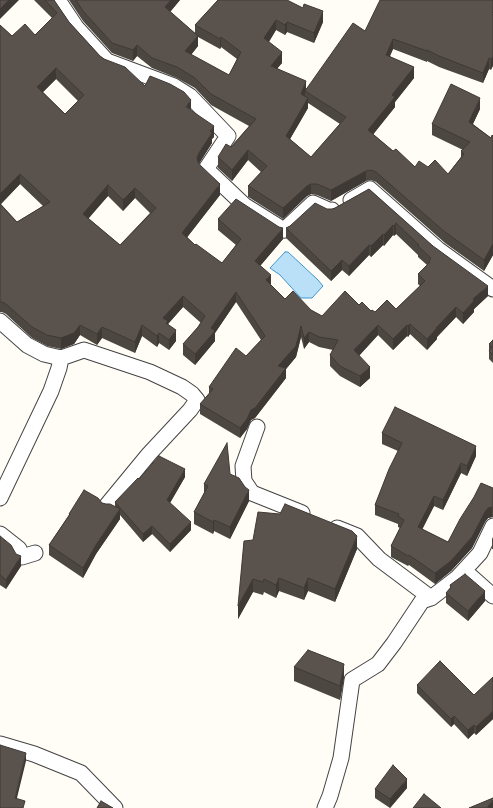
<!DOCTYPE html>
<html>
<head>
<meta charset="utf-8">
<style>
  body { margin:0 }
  canvas { display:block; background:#fffdf5 }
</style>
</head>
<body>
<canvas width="493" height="808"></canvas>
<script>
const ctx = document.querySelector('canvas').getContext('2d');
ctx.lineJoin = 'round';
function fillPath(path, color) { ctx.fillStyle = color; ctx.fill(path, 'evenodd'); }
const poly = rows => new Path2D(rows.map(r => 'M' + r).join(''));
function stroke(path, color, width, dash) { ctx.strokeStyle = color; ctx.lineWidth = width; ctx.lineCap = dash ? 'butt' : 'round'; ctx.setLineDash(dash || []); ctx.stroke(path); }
const water = poly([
  [285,252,288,252,318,280,323,286,312,298,301,298,280,275,270,268,285,252]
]);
const minor = poly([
  [58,0,76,27,107,61,174,86,190,96,228,136,206,169,244,205,284,230,313,203,331,211,332,210],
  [351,200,370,189,439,250,493,289],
  [0,321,27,345,44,354,61,358,84,350,150,372,182,387,192,394,197,400,190,410,149,454,107,505],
  [257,427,243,466,244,481,252,493,302,513],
  [0,498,51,391,59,368,61,358],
  [337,528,357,536,379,559,431,598],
  [0,534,19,549,22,557,35,553],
  [457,578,466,572,493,596],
  [0,744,34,754,81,773,115,808],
  [325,808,330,796,341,758,352,680,378,664,394,643,422,601,431,598,457,578,480,553,493,526]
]);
const wall = poly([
  [34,0,54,0,69,22,100,56,145,86,191,111,214,137,212,139,212,143,199,163,220,195,187,237,195,245,222,263,236,245,218,230,218,219,283,239,260,266,271,285,285,299,311,310,322,316,359,305,371,311,375,312,396,309,420,286,418,284,418,274,427,265,418,257,418,255,396,234,394,236,393,235,384,246,383,245,371,257,369,255,349,276,342,270,331,281,286,238,286,228,327,209,332,209,335,208,369,189,488,296,474,309,474,312,463,324,456,317,437,337,437,339,427,350,410,334,408,337,407,336,393,350,378,335,359,356,370,378,360,387,340,376,330,366,330,355,333,350,319,347,309,342,304,349,301,337,296,357,286,369,286,378,255,418,251,420,247,429,240,438,200,414,200,404,209,394,209,387,246,356,261,340,236,302,215,333,215,341,195,365,183,355,183,344,198,327,201,323,183,307,168,324,176,341,169,350,159,343,157,347,142,336,135,353,102,338,97,345,80,335,74,344,61,349,47,346,32,338,6,314,2,312,0,312,0,25,12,36,35,35,52,18],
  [56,79,78,101,65,114,43,92],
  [20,184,43,206,17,222,1,204],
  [108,196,123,211,135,198,150,213,120,245,88,218],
  [69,0,180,0,170,12,195,33,195,25,218,0,323,22,314,43,287,32,285,35,276,30,269,42,282,63,277,68,306,89,365,31,493,0,491,70,489,69,483,83,439,67,427,61,427,62,393,49,390,56,414,78,395,102,395,107,373,134,393,151,415,167,428,167,448,174,461,157,461,151,463,150,432,135,432,124,480,109,473,124,491,138,493,136,493,255,484,271,445,243,376,182,371,180,366,181,331,201,317,195,311,194,307,196,283,219,250,198,248,197,248,186,261,172,248,160,232,181,218,168,218,157,231,147,249,126,211,105,195,88,177,78,152,68,137,56,133,61,112,53,83,21],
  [198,37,220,49,221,47,237,59,229,75,191,55,198,46],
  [308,103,340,124,311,157,290,139,308,108],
  [493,340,493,363,489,359,489,344],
  [382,433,476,456,467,476,461,473,443,510,434,506,422,529,448,542,493,488,493,517,488,518,485,522,472,548,451,571,435,584,409,565,408,566,391,557,391,546,400,528,398,527,398,524,375,515,375,505,398,451,382,444],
  [230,474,245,487,249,501,230,539,214,531,213,534,194,524,194,512,204,493,204,484],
  [185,477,170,503,191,530,170,552,152,534,143,542,120,515,120,519,96,554,83,578,49,555,49,545,69,515,69,514,102,503,115,507,115,502,139,479],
  [0,536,21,566,6,589,0,585],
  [493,537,493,549,492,549,492,539],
  [244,541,357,549,335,602,308,591,304,600,279,591,276,598,264,592,263,595,253,592,238,619],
  [450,585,485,601,468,621,446,603,446,593,450,589],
  [294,667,344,678,340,700,294,681],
  [417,685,493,719,476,735,474,733,468,739,454,724,451,727,417,693],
  [407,788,390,808,375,798,375,789]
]);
const shadedWall = poly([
  [9,0,19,0,0,19,0,9],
  [171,0,180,0,165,18,165,7],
  [323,11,323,22,314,43,314,33],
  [276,20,276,30,264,49,264,38],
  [287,22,287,32,285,35,285,25],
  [198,36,198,46,185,62,185,51],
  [221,37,221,47,220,49,220,39],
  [393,39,393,49,386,65,386,55],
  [137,45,137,56,133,61,133,50],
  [282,52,282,63,271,76,271,66],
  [493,56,493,66,491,70,491,59],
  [489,58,489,69,483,83,483,73],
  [414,67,414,78,395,102,395,107,368,141,368,130,392,95],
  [56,68,56,79,37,98,37,87],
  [306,81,306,91,305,91,305,95,301,105,301,94],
  [308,98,308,108,286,146,286,136],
  [480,98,480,109,469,132,469,122],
  [191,100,191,110,186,107],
  [214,126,214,137,212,139,212,143,199,164,197,158,199,153,210,131],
  [248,150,248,160,232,181,232,170],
  [366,171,366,181,331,201,331,190],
  [20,174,20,184,0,205,0,194],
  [220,184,220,195,182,244,182,233],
  [311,184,311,194,307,196,283,219,283,208,307,186],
  [108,185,108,196,83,225,83,214],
  [135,188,135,198,123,211,123,200],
  [396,223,396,234,394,236,394,226],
  [393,225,393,235,384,246,384,235],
  [283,228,283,239,255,272,255,261],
  [383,234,383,245,371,257,371,246],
  [493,244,493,255,484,271,484,260],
  [369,245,369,255,349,276,349,266],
  [342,260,342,270,331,281,331,271],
  [271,275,271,286,266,280],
  [488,286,488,296,474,309,474,312,463,324,463,313,473,299],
  [236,292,236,302,215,333,215,341,195,365,195,354,211,328],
  [183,296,183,307,168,324,168,332,163,318],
  [456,307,456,317,437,337,437,339,427,350,427,339,436,328],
  [410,324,410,334,408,337,408,326],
  [80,325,80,335,74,344,61,349,61,338],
  [142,325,142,336,135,353,135,342],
  [378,325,378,335,354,361,354,350],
  [407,325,407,336,393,350,393,339],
  [301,326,301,337,296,357,286,369,286,378,255,418,251,420,247,429,240,438,240,428,278,366],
  [102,327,102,338,97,345,97,334],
  [176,330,176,341,169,350,169,340],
  [309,332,309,342,304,349,304,338],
  [159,333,159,343,157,347,157,336],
  [370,367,370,378,360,387,360,376],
  [476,446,476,456,467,476,467,466],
  [461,463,461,473,443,510,443,500],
  [185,469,185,477,167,508,167,500],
  [249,490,249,501,230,539,230,527],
  [434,496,434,506,418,538,418,527],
  [492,507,492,517,488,518,485,522,472,548,451,571,435,584,435,573,485,512,488,508],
  [120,509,120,519,96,554,83,578,83,568,96,545],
  [214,520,214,531,213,534,213,522],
  [191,522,191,530,170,552,170,544],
  [152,526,152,534,143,542,143,534],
  [357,536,357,549,335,602,335,589],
  [21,556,21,566,6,589,6,580],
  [279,578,279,591,276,598,276,585],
  [308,578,308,591,304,600,304,588],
  [253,579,253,592,238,619,238,606],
  [485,591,485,601,468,621,468,611],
  [344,664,344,678,340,700,340,686],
  [493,711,493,719,476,735,476,727],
  [454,716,454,724,451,727,451,719],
  [474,725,474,733,468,739,468,730],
  [26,753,26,761,15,806,15,798],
  [407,779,407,788,390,808,390,799],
  [493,799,493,808,487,808]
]);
const building = poly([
  [0,0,9,0,0,9,0,0],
  [45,0,54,0,69,22,100,56,104,59,125,67,145,86,150,76,170,84,184,92,191,100,186,107,214,126,210,131,212,133,199,153,197,158,198,162,200,165,220,184,182,233,195,245,196,244,222,263,241,239,218,219,236,199,279,227,283,228,255,261,271,275,266,280,285,299,293,291,311,310,322,316,345,291,359,305,362,302,371,311,372,310,375,312,387,300,396,309,425,281,418,274,430,262,429,261,431,258,418,246,419,245,396,223,394,226,393,225,384,235,383,234,371,246,369,245,349,266,342,260,331,271,286,228,290,226,315,203,327,209,332,209,335,208,369,189,433,246,488,286,473,299,474,301,463,313,456,307,436,328,437,328,427,339,410,324,408,326,407,325,393,339,378,325,354,350,370,367,360,376,340,366,330,355,338,340,319,337,309,332,304,338,301,326,296,346,278,366,286,368,255,408,251,410,247,419,240,428,200,404,213,389,209,387,236,348,246,356,265,336,236,292,211,328,215,331,195,354,183,344,198,327,205,316,183,296,163,318,168,321,166,323,176,330,169,340,159,333,157,336,142,325,135,342,102,327,97,334,80,325,74,333,61,338,47,335,32,327,6,304,2,302,0,302,0,204,17,222,50,202,20,174,0,194,0,25,12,36,25,24,35,35,57,13,45,0],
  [56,68,84,95,65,114,37,87,56,68],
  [108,185,123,200,135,188,156,208,120,245,83,214,108,185],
  [76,0,171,0,165,7,198,36,185,51,229,75,241,52,221,37,220,39,195,25,218,0,287,0,303,8,304,4,323,11,314,33,287,22,285,25,276,20,264,38,282,52,271,66,306,81,301,94,308,98,286,136,311,157,346,117,305,91,353,23,365,31,380,0,493,0,493,11,492,14,493,15,493,56,491,59,489,58,483,73,439,56,427,50,427,51,393,39,386,55,414,67,392,95,395,97,368,130,393,151,396,149,415,167,419,161,428,167,435,160,448,174,464,154,461,151,470,142,432,124,451,84,480,98,469,122,491,138,492,135,493,136,493,244,484,260,445,232,376,172,371,170,366,171,331,190,317,184,311,184,307,186,283,208,250,187,248,186,267,166,248,150,232,170,218,157,226,144,231,147,256,119,211,94,195,78,177,67,152,58,137,45,133,50,112,43,83,11,76,0],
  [493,340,493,355,489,351,492,347,489,344,493,340],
  [395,407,476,446,467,466,461,463,443,500,434,496,418,527,448,542,460,519,474,497,481,483,493,488,493,507,488,508,485,512,472,537,451,561,435,573,409,555,408,556,391,546,404,520,398,516,399,514,375,505,389,469,402,443,382,433,395,407],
  [227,443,230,474,239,478,245,487,249,490,230,527,214,520,213,522,194,512,208,486,204,484,227,443],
  [159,456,185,469,167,500,191,522,170,544,152,526,143,534,115,502,138,478,139,479,159,456],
  [84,490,98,498,102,503,106,504,110,504,120,509,96,545,83,568,49,545,70,514,69,514,84,490],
  [285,504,337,525,352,531,357,536,335,589,308,578,304,588,279,578,276,585,264,579,263,582,253,579,238,606,244,541,253,540,258,512,280,514,285,504],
  [0,536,11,545,16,554,21,556,6,580,0,575,0,536],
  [465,574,485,591,468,611,446,593,451,587,450,585,465,574],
  [308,650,344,664,340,686,294,667,308,650],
  [440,661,474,695,493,677,493,711,476,727,474,725,468,730,454,716,451,719,417,685,440,661],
  [0,745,26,753,15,798,25,801,23,808,0,808,0,745],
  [393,765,407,779,390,799,375,789,393,765],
  [424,794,441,808,413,808,424,794],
  [493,798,487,808,469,808,493,798],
  [101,801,113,808,97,808,101,801]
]);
fillPath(water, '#b9e0f7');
stroke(water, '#3f96cf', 1);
stroke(minor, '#444', 17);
stroke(minor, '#fff', 15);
fillPath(wall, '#4d4742');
fillPath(shadedWall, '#3f3936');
fillPath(building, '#5a524d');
stroke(building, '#3f3936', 1);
</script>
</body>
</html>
